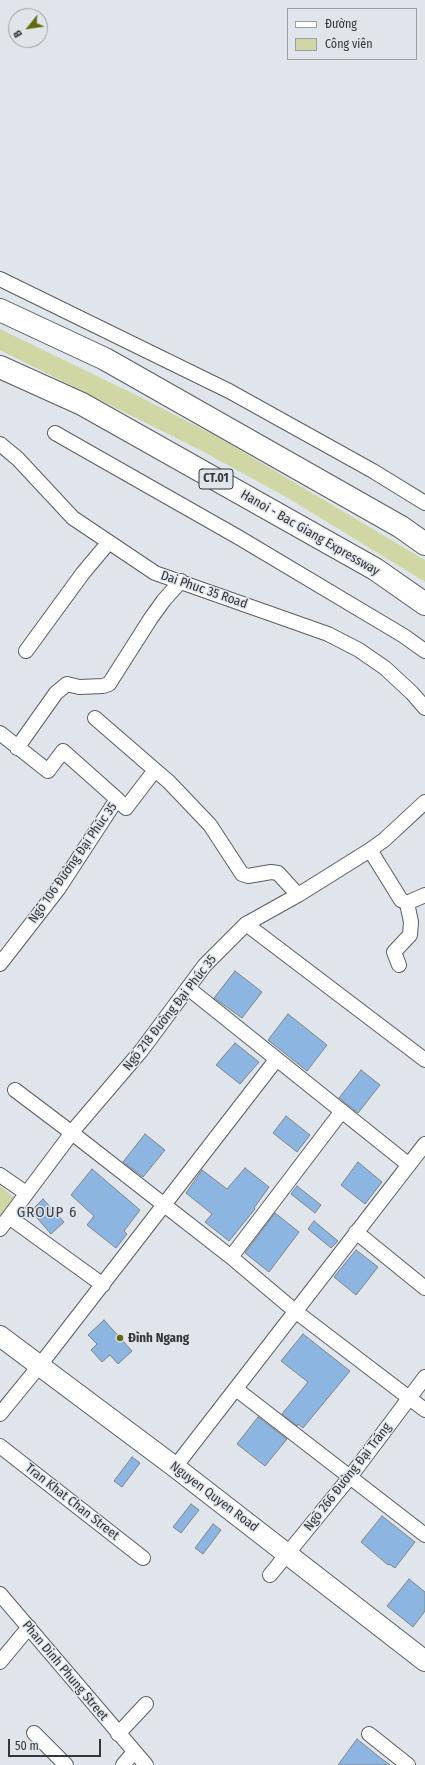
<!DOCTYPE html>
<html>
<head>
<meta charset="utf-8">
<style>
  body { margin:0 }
  #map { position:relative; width:425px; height:1765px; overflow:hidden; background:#e0e5eb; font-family:"Fira Sans Condensed",sans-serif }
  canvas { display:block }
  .legend { position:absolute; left:287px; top:8px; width:130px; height:52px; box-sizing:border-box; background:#e0e5eb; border:1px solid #9b9fa3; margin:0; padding:5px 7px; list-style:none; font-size:12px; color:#343638 }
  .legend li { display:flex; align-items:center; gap:8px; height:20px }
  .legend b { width:20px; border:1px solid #9b9fa3 }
  .north { position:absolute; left:8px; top:8px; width:40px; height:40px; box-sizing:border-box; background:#e0e5eb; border:1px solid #9b9fa3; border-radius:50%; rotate:240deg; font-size:11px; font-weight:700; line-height:16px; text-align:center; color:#343638 }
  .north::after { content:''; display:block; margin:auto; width:14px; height:18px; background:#626a0d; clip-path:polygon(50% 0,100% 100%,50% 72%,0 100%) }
  .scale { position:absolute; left:8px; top:1739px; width:93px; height:18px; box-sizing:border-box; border:2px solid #343638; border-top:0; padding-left:5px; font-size:12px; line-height:14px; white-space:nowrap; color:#343638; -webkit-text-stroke:3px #e0e5eb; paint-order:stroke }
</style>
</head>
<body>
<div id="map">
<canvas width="425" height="1765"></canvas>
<ul class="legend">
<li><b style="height:5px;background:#fff"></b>Đường</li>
<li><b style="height:11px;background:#d0d7a5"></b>Công viên</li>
</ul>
<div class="north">B</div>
<div class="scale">50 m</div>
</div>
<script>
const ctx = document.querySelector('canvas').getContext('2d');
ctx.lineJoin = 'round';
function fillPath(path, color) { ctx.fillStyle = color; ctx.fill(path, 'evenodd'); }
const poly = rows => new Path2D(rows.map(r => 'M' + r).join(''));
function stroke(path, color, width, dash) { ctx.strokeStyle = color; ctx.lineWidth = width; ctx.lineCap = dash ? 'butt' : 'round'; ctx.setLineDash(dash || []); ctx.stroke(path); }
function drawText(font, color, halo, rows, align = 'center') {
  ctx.font = font + ' "Fira Sans Condensed",sans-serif'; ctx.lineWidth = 3; ctx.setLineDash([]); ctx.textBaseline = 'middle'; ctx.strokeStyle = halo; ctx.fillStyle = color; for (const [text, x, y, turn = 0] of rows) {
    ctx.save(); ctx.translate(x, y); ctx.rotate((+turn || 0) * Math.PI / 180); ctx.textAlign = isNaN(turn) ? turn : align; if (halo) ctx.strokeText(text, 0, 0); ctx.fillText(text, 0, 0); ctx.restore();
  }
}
const green = poly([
  [0,329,138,396,216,436,425,560,425,582,288,498,202,451,0,350],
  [0,1186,15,1198,0,1222]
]);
const building = poly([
  [235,971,262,992,242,1018,214,998,235,971],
  [288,1014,327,1045,307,1071,268,1040,288,1014],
  [235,1043,259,1062,240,1084,216,1065,235,1043],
  [361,1070,380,1085,358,1113,339,1098,361,1070],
  [286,1116,310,1135,297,1152,273,1133,286,1116],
  [145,1134,165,1150,143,1177,123,1162,145,1134],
  [358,1162,382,1182,365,1204,341,1185,358,1162],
  [245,1168,269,1187,254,1208,255,1209,229,1241,205,1222,212,1214,186,1193,202,1170,227,1189,245,1168],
  [92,1169,140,1210,124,1231,127,1234,116,1248,87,1225,94,1216,71,1195,92,1169],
  [297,1186,321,1205,315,1213,291,1194,297,1186],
  [43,1199,64,1222,51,1234,31,1211,43,1199],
  [275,1213,299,1232,269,1272,245,1253,275,1213],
  [314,1221,338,1241,331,1248,308,1229,314,1221],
  [356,1250,378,1267,356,1295,334,1277,356,1250],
  [104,1320,132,1351,118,1364,110,1355,102,1362,91,1350,97,1344,88,1335,104,1320],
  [303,1334,350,1371,303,1428,298,1424,297,1426,282,1414,308,1382,281,1361,303,1334],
  [258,1417,287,1439,265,1466,237,1444,258,1417],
  [132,1457,140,1463,122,1487,114,1481,132,1457],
  [191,1504,199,1510,181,1533,173,1527,191,1504],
  [382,1516,415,1542,395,1568,389,1564,388,1565,361,1542,382,1516],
  [213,1524,221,1530,203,1554,195,1548,213,1524],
  [409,1579,425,1592,425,1611,413,1627,387,1606,409,1579],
  [357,1739,378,1756,390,1765,338,1765,357,1739]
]);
const street = poly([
  [0,279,229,391,373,471,425,503],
  [55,433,238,537,404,636,425,651],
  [0,444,18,459,73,518,155,573,328,634,359,650,385,668,412,693,425,708],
  [26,651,83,573,109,542],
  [95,718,155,770],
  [0,733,48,771,63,751,117,799],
  [17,748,56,693,67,684,79,687,103,686,109,684,151,618,164,600,181,581],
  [370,850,401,900,407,903,425,895],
  [246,924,425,1060],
  [0,964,59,888,117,799,126,808,155,770,169,782,210,825,242,874,248,876,271,872,278,873,298,895],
  [399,965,394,952,410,935,411,922,407,903],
  [188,988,409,1165],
  [15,1090,72,1133,231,1257,295,1311,425,1410],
  [0,1175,26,1193],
  [9,1217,103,1285],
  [0,1229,77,1126,141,1051,205,965,246,924,298,895,370,850,384,840,425,802],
  [356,1232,425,1288],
  [231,1257,342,1111],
  [236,1389,425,1535],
  [0,1414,40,1365,276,1060],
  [0,1446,143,1558],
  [175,1467,425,1144],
  [270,1575,350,1477,425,1377],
  [0,1594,146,1765],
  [0,1662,29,1627],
  [34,1733,66,1765],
  [118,1734,146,1704],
  [369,1734,408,1765],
  [123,1765,134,1752]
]);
const secondary = poly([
  [0,1336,175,1467,425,1661]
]);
const highway = poly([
  [0,310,105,359,401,527,425,544],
  [0,367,82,404,375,569,425,604]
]);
const markers = [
  [120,1338,4,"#626a0d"]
];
const shields = [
  [216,479,34]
];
const shieldNames = [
  ["CT.01",216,479]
];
const streetNames = [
  ["Hanoi - Bac Giang Expressway",310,533,30],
  ["Dai Phuc 35 Road",204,590,19],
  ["Ngõ 106 Đường Đại Phúc 35",73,863,-55],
  ["Ngõ 218 Đường Đại Phúc 35",170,1013,-52],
  ["Ngõ 266 Đường Đại Tráng",348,1477,-52],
  ["Nguyen Quyen Road",214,1497,37],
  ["Tran Khat Chan Street",72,1502,38],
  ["Phan Dinh Phung Street",65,1671,50]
];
const poiNames = [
  ["Đình Ngang",128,1338]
];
const quarterNames = [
  ["GROUP 6",47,1213]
];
fillPath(green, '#d0d7a5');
fillPath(building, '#8db5e1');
stroke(building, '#80848a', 1);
stroke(street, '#595e63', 16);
stroke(secondary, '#595e63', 22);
stroke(highway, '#595e63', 24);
stroke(street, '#fff', 14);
stroke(secondary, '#fff', 20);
stroke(highway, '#fff', 22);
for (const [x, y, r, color] of markers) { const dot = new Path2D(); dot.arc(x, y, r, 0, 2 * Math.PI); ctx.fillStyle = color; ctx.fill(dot); stroke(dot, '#e0e5eb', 1.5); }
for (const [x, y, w] of shields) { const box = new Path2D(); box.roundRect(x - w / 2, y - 10, w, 20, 3); ctx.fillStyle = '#e0e5eb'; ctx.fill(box); stroke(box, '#343638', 1); }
drawText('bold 12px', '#343638', null, shieldNames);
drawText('13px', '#343638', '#e0e5eb', streetNames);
drawText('bold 13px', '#343638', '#e0e5eb', poiNames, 'left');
ctx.letterSpacing = '1px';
drawText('15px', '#3c4045', '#e0e5eb', quarterNames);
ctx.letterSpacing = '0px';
</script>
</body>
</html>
